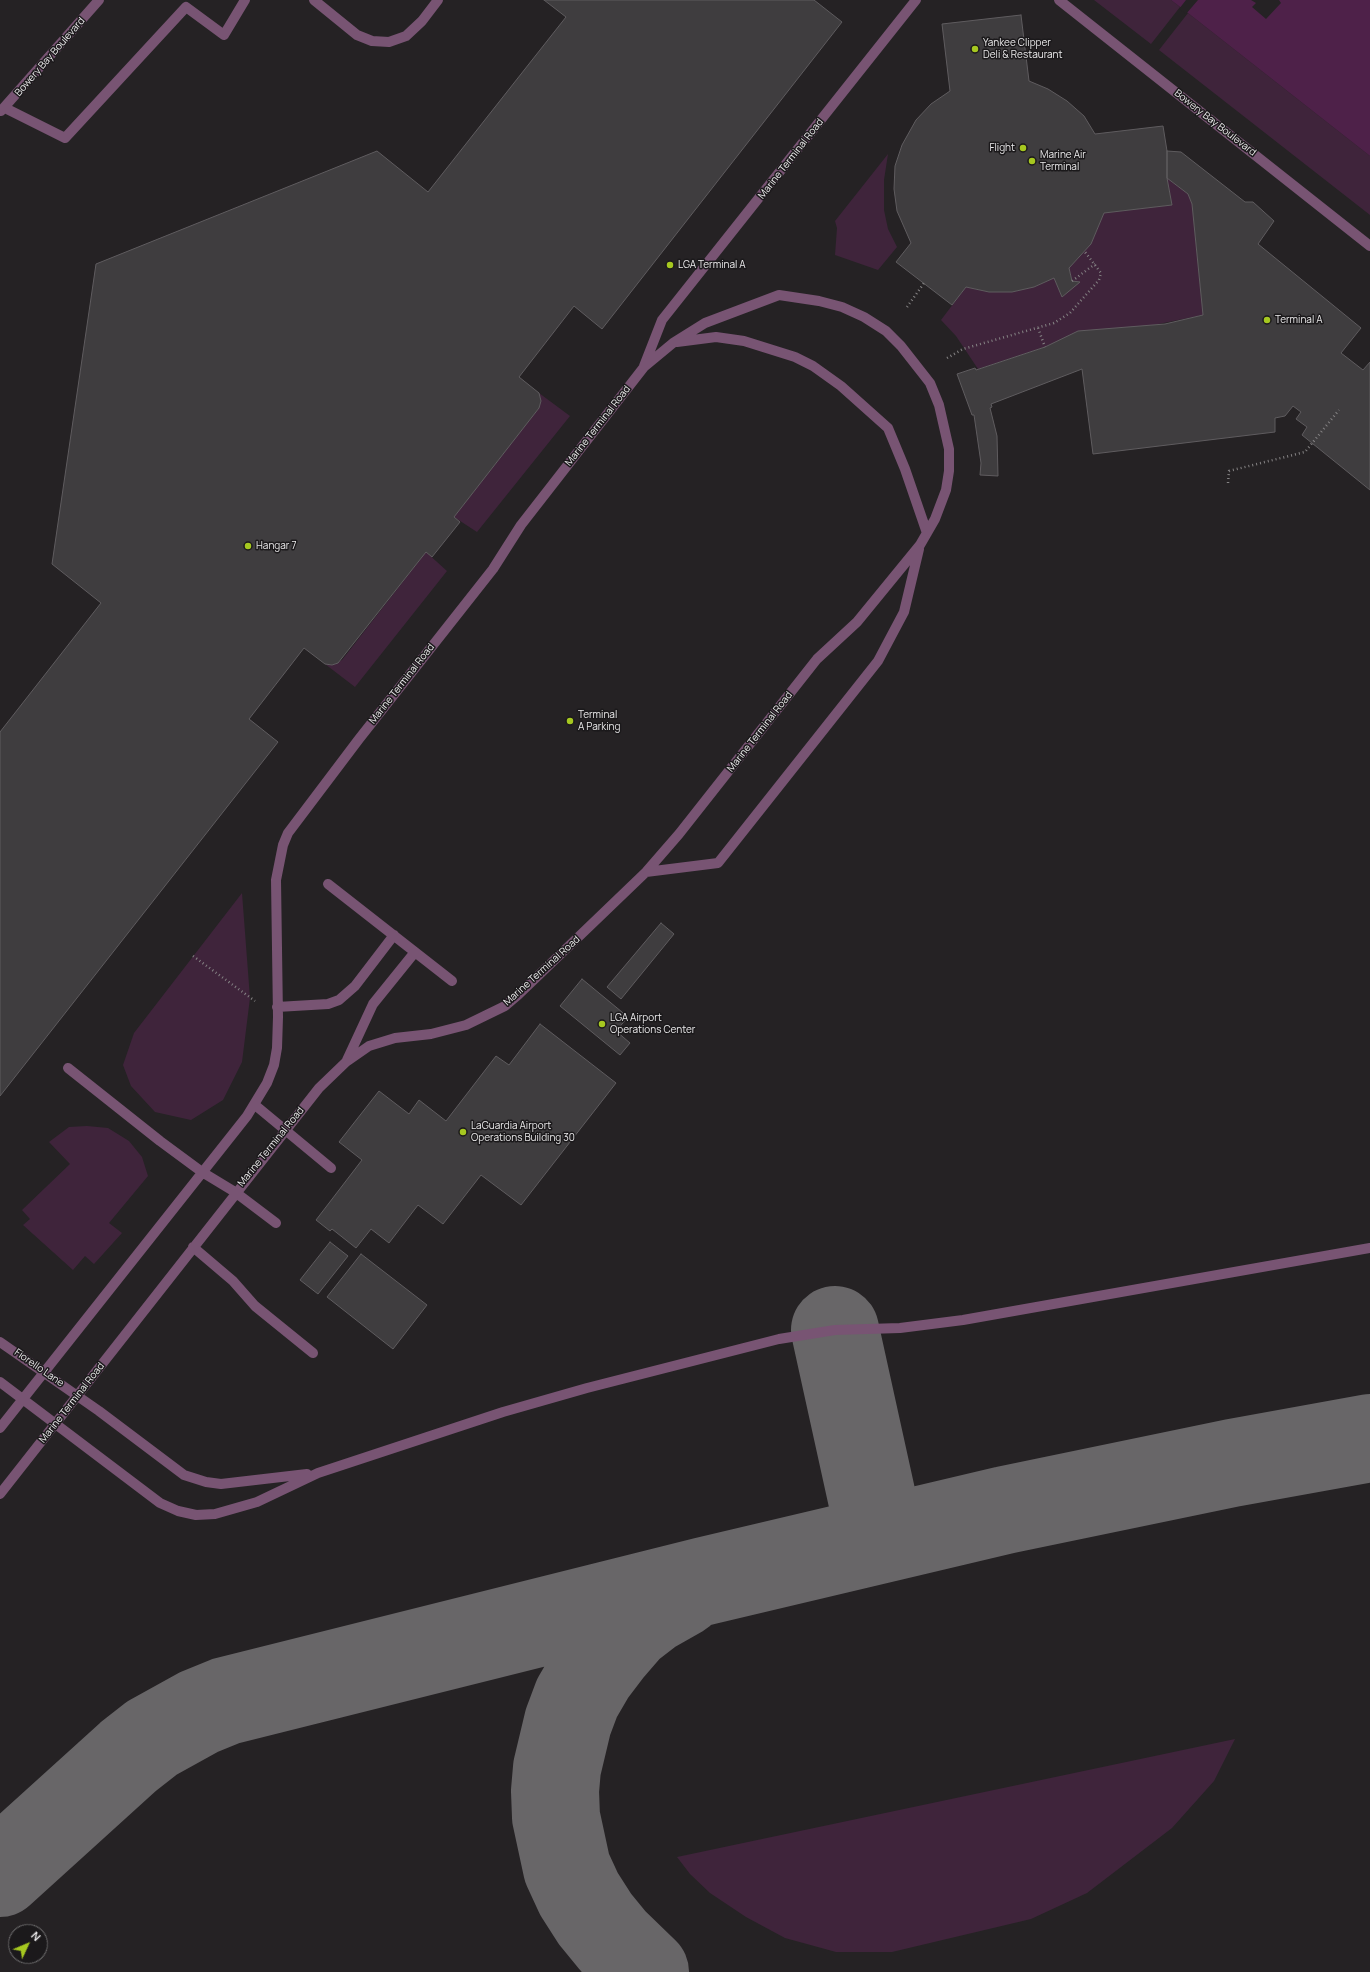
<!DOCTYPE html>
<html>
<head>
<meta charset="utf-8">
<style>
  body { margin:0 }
  #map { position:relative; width:1370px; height:1972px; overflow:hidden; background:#252224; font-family:Manrope,sans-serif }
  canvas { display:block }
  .north { position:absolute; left:8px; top:1924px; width:40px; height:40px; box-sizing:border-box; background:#1b191b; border:1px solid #6e6d6e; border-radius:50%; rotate:46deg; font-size:11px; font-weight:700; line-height:16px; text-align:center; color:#ebeaeb }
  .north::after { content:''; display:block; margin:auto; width:14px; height:18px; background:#a6c820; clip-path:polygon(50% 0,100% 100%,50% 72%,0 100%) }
</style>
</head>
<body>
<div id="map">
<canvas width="1370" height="1972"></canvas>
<div class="north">N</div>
</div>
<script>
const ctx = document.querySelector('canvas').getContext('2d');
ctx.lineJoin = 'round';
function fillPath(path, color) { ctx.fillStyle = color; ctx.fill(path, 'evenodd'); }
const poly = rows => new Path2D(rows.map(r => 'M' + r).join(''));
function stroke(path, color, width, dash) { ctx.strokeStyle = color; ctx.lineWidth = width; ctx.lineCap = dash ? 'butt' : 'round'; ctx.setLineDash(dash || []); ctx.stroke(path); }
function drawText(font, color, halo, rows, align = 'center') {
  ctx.font = font + ' Manrope,sans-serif'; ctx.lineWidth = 3; ctx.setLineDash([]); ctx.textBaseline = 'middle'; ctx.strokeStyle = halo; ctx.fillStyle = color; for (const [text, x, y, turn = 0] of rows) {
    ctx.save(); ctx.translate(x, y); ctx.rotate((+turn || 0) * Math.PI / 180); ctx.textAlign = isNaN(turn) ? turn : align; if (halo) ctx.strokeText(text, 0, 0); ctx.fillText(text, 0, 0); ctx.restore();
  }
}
const green = poly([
  [1094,0,1171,0,1180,7,1151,44],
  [1188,13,1370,156,1370,215,1159,50],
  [888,154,884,180,884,210,888,229,897,247,878,270,835,255,837,228,835,221],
  [1167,178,1188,194,1192,204,1203,315,1045,347,978,369,956,336,941,320,966,287,989,292,1012,292,1034,287,1054,278,1062,297,1079,282,1072,281,1069,268,1091,244,1104,213,1172,205],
  [539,393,570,416,477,532,454,517,539,408,541,401],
  [426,552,447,571,355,687,325,664,332,665,342,660],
  [242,893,250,998,242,1062,223,1100,191,1120,155,1112,131,1086,123,1065,134,1033],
  [87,1126,108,1128,129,1141,142,1157,148,1176,109,1223,122,1233,94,1264,85,1256,73,1270,23,1225,30,1219,22,1210,70,1164,49,1142,69,1127],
  [1235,1739,1214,1781,1172,1828,1087,1893,1031,1919,892,1952,836,1952,785,1938,746,1917,710,1893,690,1874,677,1857]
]);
const water = poly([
  [1171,0,1370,0,1370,156,1188,13]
]);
const pier = poly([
  [1186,0,1198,0,1186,14,1179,9],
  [1251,0,1279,0,1281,3,1266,19,1252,7,1256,3]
]);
const taxiway = poly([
  [835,1330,881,1539],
  [0,1873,129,1756,152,1738,199,1712,226,1701,705,1581,1005,1510,1232,1463,1370,1438],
  [645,1972,613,1941,595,1919,579,1894,567,1868,556,1817,555,1791,557,1768,568,1722,577,1698,591,1674,610,1649,629,1627,651,1610,681,1593]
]);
const building = poly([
  [544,0,814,0,842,22,602,329,574,306,519,377,539,393,541,401,539,408,454,517,460,522,432,557,426,552,338,663,332,665,325,664,304,648,249,719,278,742,0,1096,0,732,101,603,52,564,96,264,377,151,428,192,566,17,544,0],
  [1021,15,1029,81,1048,89,1067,101,1084,116,1095,134,1163,126,1167,151,1167,178,1172,205,1104,213,1091,244,1069,268,1072,281,1080,282,1062,297,1054,278,1034,287,1012,292,989,292,966,287,952,305,896,262,911,243,897,211,894,189,895,166,902,145,916,120,931,104,950,91,942,24,1021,15],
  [1167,151,1181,152,1245,202,1253,202,1274,221,1258,244,1361,328,1341,353,1363,370,1370,362,1370,490,1302,435,1307,427,1296,419,1301,412,1293,406,1285,416,1275,418,1275,432,1093,454,1082,369,991,404,992,407,990,408,997,436,998,476,980,475,981,463,974,415,972,415,957,374,975,368,976,370,1045,347,1078,331,1165,324,1203,315,1192,204,1188,194,1167,178,1167,151],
  [661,923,674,934,621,999,607,987,661,923],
  [582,979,628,1017,616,1031,630,1043,620,1055,560,1006,582,979],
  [540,1024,616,1083,521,1205,481,1175,443,1224,418,1205,389,1243,371,1229,356,1248,332,1229,330,1231,316,1220,362,1160,339,1142,379,1091,409,1114,419,1100,446,1121,496,1056,509,1065,540,1024],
  [330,1242,348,1256,318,1294,300,1280,330,1242],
  [361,1254,427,1305,393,1349,327,1297,361,1254]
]);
const path = poly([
  [1072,281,1095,264],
  [907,307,924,283],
  [1038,328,1045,347],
  [947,358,963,349,1054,323,1070,313,1099,280,1101,273,1085,252],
  [1228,483,1229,471,1305,452,1339,410],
  [193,956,255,1001]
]);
const minor = poly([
  [314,0,357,35,372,41,389,42,406,36,422,21,438,0],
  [1059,0,1370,246],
  [5,108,65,138,186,7,224,35,245,0],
  [1,111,99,0],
  [677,342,716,337,744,341,795,357,813,366,841,386,888,428,905,469,927,533],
  [644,366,662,320,916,0],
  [646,872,718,863,878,661,904,612,919,549],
  [328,884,452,981],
  [277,1007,328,1004,339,1000,355,986,394,935],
  [347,1060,373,1004,415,952],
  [68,1068,160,1141,202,1172,235,1192,276,1223],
  [255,1105,331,1168],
  [193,1247,233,1281,255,1306,313,1353],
  [0,1342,99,1411,184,1475,206,1482,221,1484,307,1474],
  [0,1382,160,1503,178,1511,196,1515,215,1514,257,1502,318,1473,503,1412,587,1388,779,1339,835,1330,900,1328,963,1320,1370,1248],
  [0,1428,247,1116,267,1083,274,1065,277,1048,278,1017,276,880,283,845,288,833,359,739,493,569,521,525,644,367,673,343,705,323,779,295,819,301,842,307,864,317,886,331,901,346,930,383,939,405,949,449,949,471,946,490,935,519,920,545,857,622,817,659,679,834,646,872,518,995,505,1006,466,1025,431,1034,395,1038,369,1046,346,1062,319,1088,0,1494]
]);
const markers = [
  [975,49,4,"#a6c820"],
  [1023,148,4,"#a6c820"],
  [1032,161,4,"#a6c820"],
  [670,265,4,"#a6c820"],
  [1267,320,4,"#a6c820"],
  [248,546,4,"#a6c820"],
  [570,721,4,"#a6c820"],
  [602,1024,4,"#a6c820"],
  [463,1132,4,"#a6c820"]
];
const poiNames = [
  ["Yankee Clipper",983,43],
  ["Deli & Restaurant",983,55],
  ["Flight",1015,148,"right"],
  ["Marine Air",1040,155],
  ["Terminal",1040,167],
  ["LGA Terminal A",678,265],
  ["Terminal A",1275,320],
  ["Hangar 7",256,546],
  ["Terminal",578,715],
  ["A Parking",578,727],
  ["LGA Airport",610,1018],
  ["Operations Center",610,1030],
  ["LaGuardia Airport",471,1126],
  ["Operations Building 30",471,1138]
];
const streetNames = [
  ["Bowery Bay Boulevard",50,57,-49],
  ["Bowery Bay Boulevard",1215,123,38],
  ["Marine Terminal Road",791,159,-52],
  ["Marine Terminal Road",598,426,-52],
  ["Marine Terminal Road",402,684,-52],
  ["Marine Terminal Road",760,732,-52],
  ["Marine Terminal Road",542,971,-42],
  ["Marine Terminal Road",271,1147,-51],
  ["Fiorello Lane",39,1368,35],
  ["Marine Terminal Road",72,1403,-52]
];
fillPath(green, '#3f243b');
fillPath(water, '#4e2149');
fillPath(pier, '#252224');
stroke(taxiway, '#686668', 88);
fillPath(building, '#3f3d3f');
stroke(building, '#5f5c5f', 1);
stroke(path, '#858384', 2.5, [1, 3]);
stroke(minor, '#785473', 10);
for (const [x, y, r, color] of markers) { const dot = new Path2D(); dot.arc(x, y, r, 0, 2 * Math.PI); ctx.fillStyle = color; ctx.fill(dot); stroke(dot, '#1b191b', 1.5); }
drawText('10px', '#ebeaeb', '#1b191b', poiNames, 'left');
drawText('10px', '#ebeaeb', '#1b191b', streetNames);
</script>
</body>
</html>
